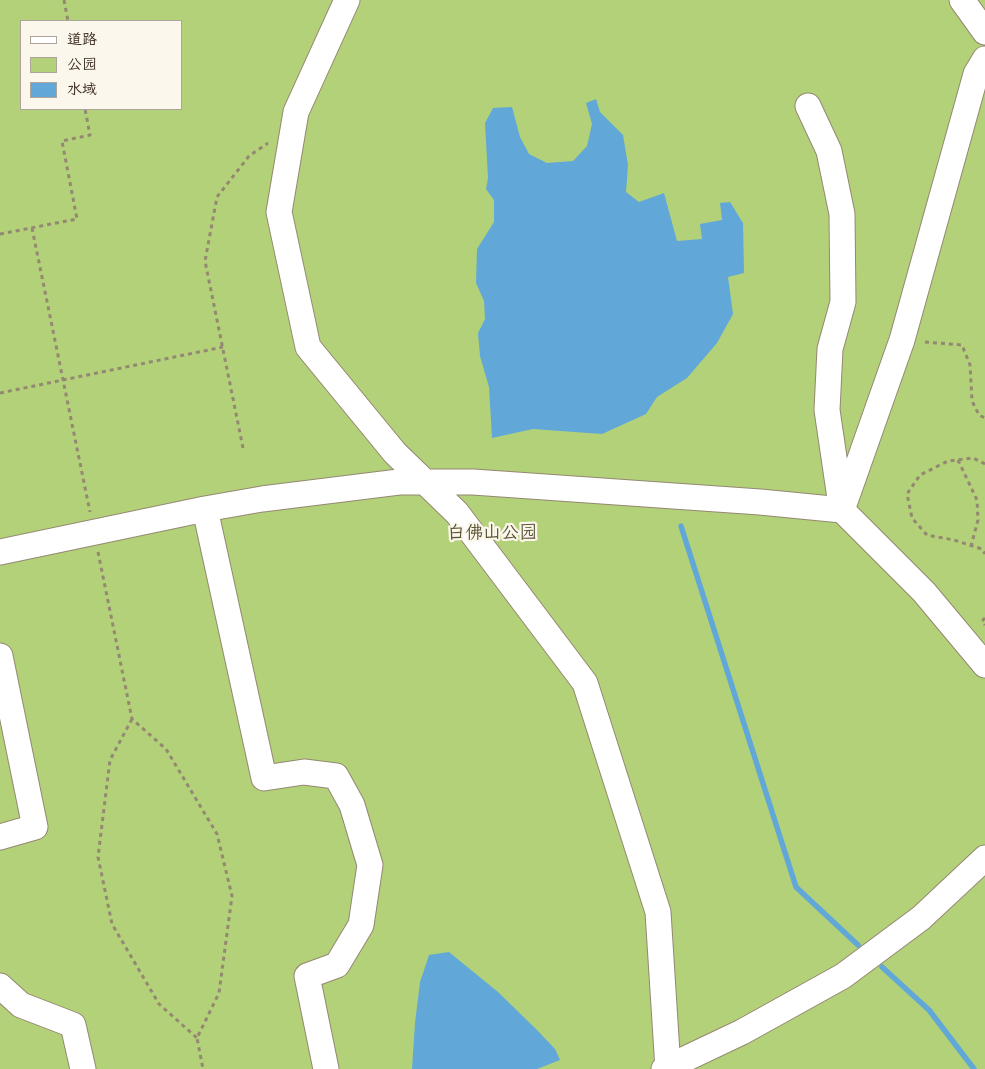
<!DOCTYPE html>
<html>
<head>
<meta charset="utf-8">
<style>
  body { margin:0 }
  #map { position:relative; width:985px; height:1069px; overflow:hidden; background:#ede5c7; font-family:Mynerve,"LXGW WenKai TC",sans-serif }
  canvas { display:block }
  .legend { position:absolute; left:20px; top:20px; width:162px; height:90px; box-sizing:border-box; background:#fbf7ec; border:1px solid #aea59a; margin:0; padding:6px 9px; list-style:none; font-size:15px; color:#3b2a1e }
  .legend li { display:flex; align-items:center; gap:10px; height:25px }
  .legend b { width:25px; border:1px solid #aea59a }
</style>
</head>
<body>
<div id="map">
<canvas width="985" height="1069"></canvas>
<ul class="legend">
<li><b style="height:6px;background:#fff"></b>道路</li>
<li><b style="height:14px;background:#b3d178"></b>公园</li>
<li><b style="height:14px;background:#61a8d8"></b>水域</li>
</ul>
</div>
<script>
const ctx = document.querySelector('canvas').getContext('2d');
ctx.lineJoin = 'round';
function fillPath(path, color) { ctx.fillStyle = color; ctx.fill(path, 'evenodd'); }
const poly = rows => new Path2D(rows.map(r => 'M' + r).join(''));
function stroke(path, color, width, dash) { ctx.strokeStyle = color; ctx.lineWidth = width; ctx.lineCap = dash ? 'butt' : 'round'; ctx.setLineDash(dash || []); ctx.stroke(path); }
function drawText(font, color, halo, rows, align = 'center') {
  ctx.font = font + ' Mynerve,"LXGW WenKai TC",sans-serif'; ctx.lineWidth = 4.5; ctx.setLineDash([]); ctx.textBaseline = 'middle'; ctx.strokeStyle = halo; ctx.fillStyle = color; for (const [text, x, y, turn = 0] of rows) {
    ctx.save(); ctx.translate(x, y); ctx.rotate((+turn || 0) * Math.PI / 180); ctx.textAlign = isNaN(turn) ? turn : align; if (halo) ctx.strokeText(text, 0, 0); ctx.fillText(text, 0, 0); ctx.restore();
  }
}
const green = poly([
  [0,0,985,0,985,1069,0,1069],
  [21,21,181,21,181,109,21,109]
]);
const water = poly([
  [596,99,600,112,623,135,628,165,626,192,639,202,664,193,677,241,702,239,700,224,722,220,720,203,730,202,743,223,744,273,728,277,733,314,717,343,687,378,657,397,646,414,602,434,533,429,492,438,489,387,480,356,478,333,485,319,484,301,476,283,477,249,494,222,494,200,486,189,488,178,485,123,493,108,512,107,520,137,529,154,547,163,573,161,587,146,592,124,586,103],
  [449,952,498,992,538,1031,555,1049,560,1060,537,1069,412,1069,415,1023,420,982,429,955]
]);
const stream = poly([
  [681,526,796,887,858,945],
  [882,967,929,1010,974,1069]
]);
const path = poly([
  [64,0,68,21],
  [32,228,90,512],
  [0,234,77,219,62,141,90,135,85,109],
  [925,342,962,345,970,365,972,401,979,415,985,418],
  [0,393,223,347],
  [243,448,205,261,217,197,249,156,268,143],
  [958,460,977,500,978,520,971,546],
  [985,464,973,458,948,461,920,475,907,494,912,518,927,535,954,540,982,549,985,554],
  [98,552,132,719,166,749,217,834,232,896,219,993,197,1038,203,1069],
  [985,618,982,621,985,625],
  [132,719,110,760,98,857,112,924,159,1004,197,1038]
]);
const minor = poly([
  [347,0,296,112,279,212,308,347,395,453,457,513,585,683,658,912,668,1069],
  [962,0,985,32],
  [808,106,829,151,842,214,843,302,830,349,827,410,841,505],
  [205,509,264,778,304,772,336,776,352,805,370,865,361,925,337,965,307,976,326,1069],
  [842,510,902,340,976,74,985,59],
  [0,552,205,509,262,499,399,482,473,482,760,502,842,510,924,592,985,665],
  [0,656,35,827,0,837],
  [0,986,21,1005,73,1025,83,1069],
  [664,1069,742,1032,843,976,921,918,985,858]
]);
const parkNames = [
  ["白佛山公园",492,534]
];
fillPath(green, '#b3d178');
fillPath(water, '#61a8d8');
stroke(stream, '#61a8d8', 5.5);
stroke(minor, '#948872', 27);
stroke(path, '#948872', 3, [4, 4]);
stroke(minor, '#fff', 25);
drawText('18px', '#595434', '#fbf7ec', parkNames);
</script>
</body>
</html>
